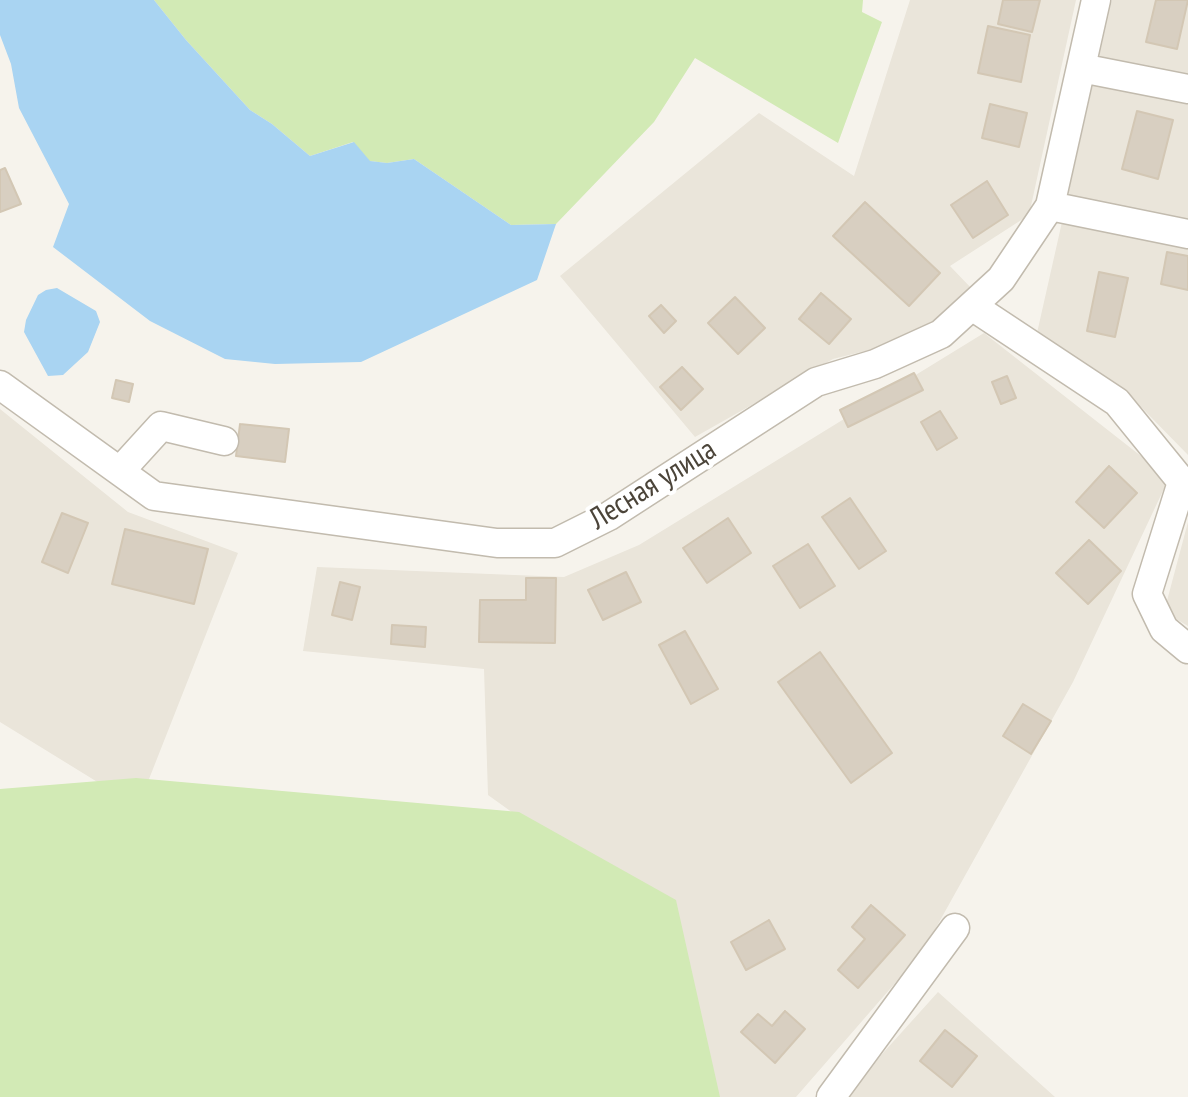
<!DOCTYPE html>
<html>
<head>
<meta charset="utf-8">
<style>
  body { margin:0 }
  canvas { display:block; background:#f6f3ec }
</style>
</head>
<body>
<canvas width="1188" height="1097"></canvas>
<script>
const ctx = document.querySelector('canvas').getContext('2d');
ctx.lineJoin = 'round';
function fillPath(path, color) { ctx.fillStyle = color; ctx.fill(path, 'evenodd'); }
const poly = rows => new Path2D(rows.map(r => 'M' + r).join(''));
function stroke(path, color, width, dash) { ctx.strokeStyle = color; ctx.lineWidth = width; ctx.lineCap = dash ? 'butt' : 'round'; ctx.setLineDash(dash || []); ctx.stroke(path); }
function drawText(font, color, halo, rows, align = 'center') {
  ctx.font = font + ' "PT Sans Narrow",sans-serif'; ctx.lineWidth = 8; ctx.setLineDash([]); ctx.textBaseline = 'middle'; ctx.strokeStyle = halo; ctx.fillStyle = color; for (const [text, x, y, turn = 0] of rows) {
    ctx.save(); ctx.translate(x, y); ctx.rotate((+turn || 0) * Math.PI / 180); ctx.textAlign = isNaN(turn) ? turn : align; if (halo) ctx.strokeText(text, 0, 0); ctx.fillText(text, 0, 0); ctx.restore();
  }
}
const residential = poly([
  [910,0,1076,0,1029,215,950,266,973,290,935,323,885,346,833,359,695,437,560,276,759,113,854,176],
  [1112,0,1188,0,1188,455,1142,408,1037,333],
  [984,333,1169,478,1073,682,923,951,796,1097,706,1097,658,917,488,795,484,669,303,651,317,567,564,577,639,545],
  [0,409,128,512,238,553,138,807,0,722],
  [1188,522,1188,626,1164,612],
  [938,992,1055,1097,848,1097,865,1073]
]);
const green = poly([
  [154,0,863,0,862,12,882,22,838,143,695,58,654,122,556,224,511,225,414,159,387,163,369,161,353,142,310,156,272,124,250,110,186,40],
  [136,778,519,812,676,900,720,1097,0,1097,0,789]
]);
const water = poly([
  [0,0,154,0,186,40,250,110,272,124,310,156,354,142,370,161,387,163,414,159,511,225,556,224,537,280,361,362,275,364,225,359,150,321,53,247,69,204,19,108,11,64,0,35],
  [57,288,96,311,100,322,88,352,63,375,48,376,24,332,26,320,38,295,46,290]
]);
const building = poly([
  [1003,0,1040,0,1032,32,998,24,1003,0],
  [1156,0,1188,0,1177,49,1146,42,1156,0],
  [988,26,1030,35,1021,82,978,73,988,26],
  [990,104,1027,113,1019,147,982,138,990,104],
  [1137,111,1173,120,1158,179,1122,169,1137,111],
  [5,168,21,204,0,212,0,170,5,168],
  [987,181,1008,215,973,238,951,205,987,181],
  [865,202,940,273,909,306,833,236,865,202],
  [1167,252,1188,256,1188,290,1161,284,1167,252],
  [1099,272,1128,278,1115,337,1087,331,1099,272],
  [821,293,851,319,829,344,799,319,821,293],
  [735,297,765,328,738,354,708,323,735,297],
  [661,305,676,321,664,333,649,316,661,305],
  [682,367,703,389,681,410,660,387,682,367],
  [914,373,923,390,848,427,840,410,914,373],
  [1007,376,1016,398,1001,404,992,382,1007,376],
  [116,380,133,384,129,402,112,398,116,380],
  [940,411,957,438,937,450,921,422,940,411],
  [240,424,289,429,285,462,236,456,240,424],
  [1109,466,1137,493,1104,528,1076,502,1109,466],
  [850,498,886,551,859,569,822,517,850,498],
  [62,513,88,523,68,573,42,562,62,513],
  [728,518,751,553,707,583,683,548,728,518],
  [125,529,208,549,194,604,112,584,125,529],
  [1089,540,1121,571,1088,604,1056,573,1089,540],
  [808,544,835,586,800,608,773,566,808,544],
  [626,572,641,602,603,620,588,590,626,572],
  [526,578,556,578,555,643,479,642,480,600,526,600,526,578],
  [340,582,360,587,352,620,332,615,340,582],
  [392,625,426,627,425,647,391,644,392,625],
  [685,631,718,689,691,704,659,645,685,631],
  [820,652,892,753,851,783,778,682,820,652],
  [1023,704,1051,721,1031,754,1003,736,1023,704],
  [871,905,905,935,858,988,838,970,865,939,852,927,871,905],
  [769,920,785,949,746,970,731,942,769,920],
  [785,1011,805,1029,775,1063,741,1032,758,1014,772,1026,785,1011],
  [945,1030,977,1056,952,1087,920,1061,945,1030]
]);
const minor = poly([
  [1081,68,1188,89],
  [1050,206,1188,234],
  [972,306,1117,402,1182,482,1147,594,1164,629,1188,649],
  [0,385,154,496,497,543,555,543,609,516,816,382,875,364,941,334,1001,279,1050,206,1096,0],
  [120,471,161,426,224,441],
  [831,1097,955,928]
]);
const streetNames = [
  ["Лесная улица",653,485,-32]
];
fillPath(residential, '#eae5da');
fillPath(green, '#d2eab5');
fillPath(water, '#a9d4f2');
fillPath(building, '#d8cfc1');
stroke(building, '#d3c7b4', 2);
stroke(minor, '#c2bbae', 31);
stroke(minor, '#fff', 28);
drawText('30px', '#4b4439', '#fff', streetNames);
</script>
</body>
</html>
